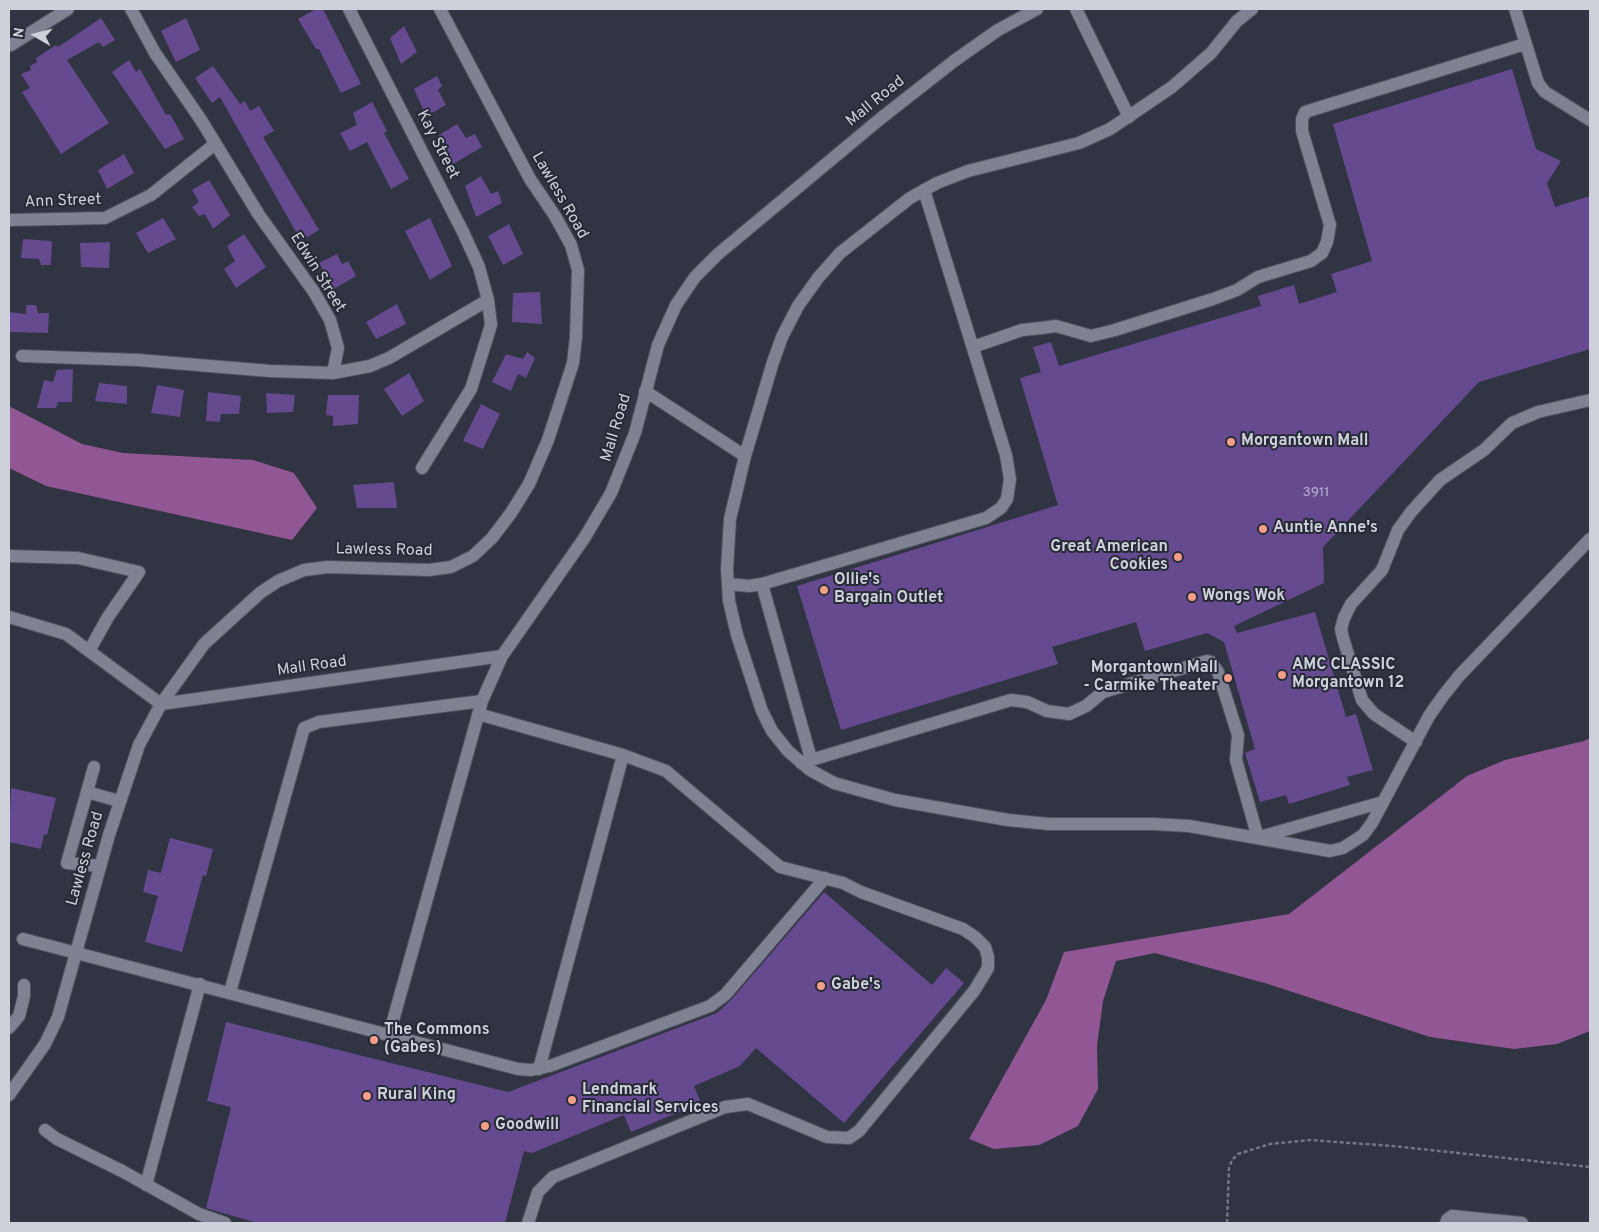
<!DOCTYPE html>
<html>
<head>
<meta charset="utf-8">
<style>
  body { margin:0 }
  #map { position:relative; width:1599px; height:1232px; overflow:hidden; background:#313442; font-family:Overpass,sans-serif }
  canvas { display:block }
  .frame { position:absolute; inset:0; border:10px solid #cfd1da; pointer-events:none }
  .north { position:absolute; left:10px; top:10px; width:50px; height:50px; -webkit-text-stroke:4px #272a37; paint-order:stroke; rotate:278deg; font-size:14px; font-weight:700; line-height:20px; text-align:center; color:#cfd1da }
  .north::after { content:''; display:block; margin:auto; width:18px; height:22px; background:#cfd1da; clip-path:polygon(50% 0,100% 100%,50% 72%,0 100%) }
</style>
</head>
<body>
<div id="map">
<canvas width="1599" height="1232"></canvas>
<div class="frame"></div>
<div class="north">N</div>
</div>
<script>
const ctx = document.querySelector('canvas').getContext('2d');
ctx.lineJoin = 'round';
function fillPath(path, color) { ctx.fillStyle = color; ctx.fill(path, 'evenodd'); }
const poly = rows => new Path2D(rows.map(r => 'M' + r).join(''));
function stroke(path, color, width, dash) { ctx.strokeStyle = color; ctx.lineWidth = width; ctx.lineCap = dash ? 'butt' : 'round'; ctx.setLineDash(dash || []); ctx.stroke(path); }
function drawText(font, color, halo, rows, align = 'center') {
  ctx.font = font + ' Overpass,sans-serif'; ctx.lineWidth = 4; ctx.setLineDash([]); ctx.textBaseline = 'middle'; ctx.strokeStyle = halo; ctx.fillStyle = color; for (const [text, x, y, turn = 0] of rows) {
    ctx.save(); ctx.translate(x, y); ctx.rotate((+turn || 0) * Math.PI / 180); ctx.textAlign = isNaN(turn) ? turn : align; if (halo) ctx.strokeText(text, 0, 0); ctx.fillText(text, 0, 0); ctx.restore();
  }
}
const forest = poly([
  [9,406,82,444,123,453,253,460,294,473,317,508,292,540,46,486,9,468],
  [1590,738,1590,1031,1557,1044,1514,1049,1430,1037,1268,984,1155,953,1116,961,1103,1001,1097,1046,1098,1089,1078,1126,1039,1145,994,1149,969,1139,1046,1000,1064,952,1289,914,1467,776,1505,760,1584,741]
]);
const building = poly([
  [316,9,323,9,361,84,341,93,319,49,316,49,298,19],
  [101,18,115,40,103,47,99,42,67,60,109,123,61,154,22,92,30,88,21,74,31,70,30,66,37,62,36,58,56,45,58,47],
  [186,18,200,50,176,62,161,31],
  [404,26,417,52,401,64,390,38],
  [129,60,136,72,140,69,166,115,170,114,184,139,165,149,112,72],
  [213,66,240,104,245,101,250,111,259,106,274,131,263,137,319,230,301,241,220,97,212,103,195,78],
  [1512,69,1536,149,1561,161,1547,183,1555,207,1590,196,1590,349,1479,382,1323,547,1324,583,1234,626,1237,633,1315,612,1346,717,1356,714,1373,770,1347,777,1350,785,1289,804,1286,795,1260,802,1245,753,1255,749,1224,642,1207,633,1145,651,1136,622,1052,647,1058,664,841,730,797,586,1058,505,1020,378,1041,372,1033,347,1051,342,1059,366,1261,306,1258,296,1294,285,1299,304,1337,292,1331,274,1372,261,1333,124],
  [437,76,442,86,438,90,446,105,426,116,414,89],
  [372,102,387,131,384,133,409,179,391,189,367,142,350,151,340,133,357,125,353,113],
  [457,124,466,138,475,134,482,147,453,164,439,135],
  [124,154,134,173,107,189,98,170],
  [481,176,491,194,498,191,502,203,476,217,465,186],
  [209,180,230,215,213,229,205,214,199,216,192,207,199,202,192,190],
  [163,218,176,239,148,253,136,233],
  [430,218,452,266,430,280,405,231],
  [509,224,523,254,503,265,488,236],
  [244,234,266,267,236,288,224,269,235,261,227,246],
  [23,239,52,241,51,265,41,265,39,259,21,258],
  [110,242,109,268,81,267,80,243],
  [337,254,342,264,348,261,356,276,334,289,319,263],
  [540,292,542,324,512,322,513,293],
  [397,304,406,324,376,339,366,322],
  [26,305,36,305,38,313,49,313,48,333,9,332,9,312,26,314],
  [527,352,535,358,526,378,518,374,511,391,492,382,506,354,523,359],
  [73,369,72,402,58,402,56,408,37,408,44,380,53,382,57,370],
  [409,373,424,401,402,416,384,389],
  [99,383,127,386,127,404,95,401],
  [157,385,184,390,180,417,151,413],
  [208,392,241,396,239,414,221,414,220,422,206,421],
  [266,393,295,395,293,412,267,413],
  [328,395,359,395,358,424,333,426,333,416,326,415],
  [481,404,500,414,483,449,463,441],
  [394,482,397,508,357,508,353,485],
  [11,788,56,798,47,835,44,834,41,849,9,842],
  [170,838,213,849,206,876,203,875,182,952,145,942,158,896,143,892,148,870,161,873],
  [824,892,932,985,946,968,964,983,844,1123,756,1048,740,1066,694,1086,701,1103,631,1132,624,1115,532,1153,524,1151,505,1223,257,1223,206,1208,231,1107,207,1101,226,1022,508,1092,717,1013,731,1000]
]);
const path = poly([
  [1227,1223,1229,1168,1232,1160,1238,1154,1270,1144,1310,1140,1392,1146,1590,1167]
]);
const minor = poly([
  [131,9,155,53,201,120,259,215,314,292,330,320,338,348,333,373],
  [349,9,463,232,479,267,488,300,491,325,471,389,422,468],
  [1076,9,1129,117],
  [1252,9,1237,21,1211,53,1172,87,1110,129,1079,143,968,171,937,183,910,198,840,253,818,278,798,306,782,337,773,362,745,456,730,519,727,569,729,601,737,635,762,711,772,731,788,751,810,770,834,783,895,800,1008,820,1049,824,1154,824,1189,826,1330,851,1343,848,1363,835,1372,823,1429,716,1443,696,1459,676,1590,539],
  [1515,9,1538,83,1545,92,1590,120],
  [11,45,68,9],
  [9,220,105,218,151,195,215,144],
  [973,347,1022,330,1041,328,1056,326,1091,336,1115,330,1213,299,1237,290,1258,277,1311,261,1322,253,1327,242,1330,225,1302,131,1302,119,1305,112,1525,44],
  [22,356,138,360,270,371,333,373,370,366,389,358,488,300],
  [645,391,745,456],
  [9,556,78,558,139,572,108,617,89,651],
  [728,584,749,586,762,584,986,518,1001,508,1007,499,1010,479,1006,455,924,190],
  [762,584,811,759],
  [9,617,66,634,161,704],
  [161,704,502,656],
  [478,714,623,755,666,771,780,867,843,883,861,892,963,929,975,937,985,947,988,957,988,968,974,991,859,1131,849,1138,827,1137,748,1104,725,1107,553,1177,538,1192,528,1223],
  [1416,742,1374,714,1362,700,1343,638,1341,629,1344,618,1351,604,1382,570,1398,530,1411,512,1440,480,1484,450,1512,423,1538,412,1590,400],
  [801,763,1011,700,1027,702,1047,711,1069,714,1086,706,1103,692,1207,661,1211,662,1218,672,1238,735,1236,760,1258,838],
  [94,767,67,863,100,866],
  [87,792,119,801],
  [1260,837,1383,802],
  [23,939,518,1069,531,1070,550,1066,710,1006,725,995,825,878],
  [230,992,304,728,319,722,482,701],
  [9,1028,19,1016,24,996,24,985],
  [389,1035,482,701,502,656,585,537,611,493,635,433,658,345,676,305,695,277,718,254,880,119,954,61,998,30,1037,9],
  [539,1069,623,755],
  [9,1095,45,1044,58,1017,109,835,139,745,161,704,204,644,260,593,278,581,304,570,328,567,429,570,451,567,473,556,492,538,511,513,529,484,548,440,573,363,576,337,578,270,571,245,555,216,530,179,440,9],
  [45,1130,57,1139,122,1171,199,1214,225,1223],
  [146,1185,200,984],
  [1446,1223,1447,1220,1452,1216,1522,1223]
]);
const markers = [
  [1231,442,5,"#f49e88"],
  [1263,529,5,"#f49e88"],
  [1178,557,5,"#f49e88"],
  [824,590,5,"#f49e88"],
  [1192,597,5,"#f49e88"],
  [1282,675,5,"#f49e88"],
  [1228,678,5,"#f49e88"],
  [821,986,5,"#f49e88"],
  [374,1040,5,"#f49e88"],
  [367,1096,5,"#f49e88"],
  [572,1100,5,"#f49e88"],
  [485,1126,5,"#f49e88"]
];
const numberNames = [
  ["3911",1316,493]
];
const streetNames = [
  ["Mall Road",876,102,-39],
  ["Kay Street",437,145,63],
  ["Lawless Road",559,196,60],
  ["Ann Street",63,202,-2],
  ["Edwin Street",317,273,58],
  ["Mall Road",617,428,-73],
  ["Lawless Road",384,551,1],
  ["Mall Road",312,667,-8],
  ["Lawless Road",86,859,-74]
];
const poiNames = [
  ["Morgantown Mall",1241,442],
  ["Auntie Anne's",1273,529],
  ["Great American",1168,548,"right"],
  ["Cookies",1168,566,"right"],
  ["Ollie's",834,581],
  ["Bargain Outlet",834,599],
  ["Wongs Wok",1202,597],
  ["AMC CLASSIC",1292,666],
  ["Morgantown 12",1292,684],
  ["Morgantown Mall",1218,669,"right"],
  ["- Carmike Theater",1218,687,"right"],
  ["Gabe's",831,986],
  ["The Commons",384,1031],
  ["(Gabes)",384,1049],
  ["Lendmark",582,1091],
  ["Financial Services",582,1109],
  ["Rural King",377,1096],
  ["Goodwill",495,1126]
];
fillPath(forest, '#905794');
fillPath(building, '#664a90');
stroke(minor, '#50525d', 14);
stroke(path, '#747783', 2.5, [4, 2.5]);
stroke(minor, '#7f8292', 12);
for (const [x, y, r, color] of markers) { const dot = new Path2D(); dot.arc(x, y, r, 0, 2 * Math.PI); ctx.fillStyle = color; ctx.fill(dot); stroke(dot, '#272a37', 2); }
drawText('14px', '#b5afc8', null, numberNames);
drawText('16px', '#cfd1da', '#272a37', streetNames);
drawText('bold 16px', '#cfd1da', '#272a37', poiNames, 'left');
</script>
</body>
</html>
